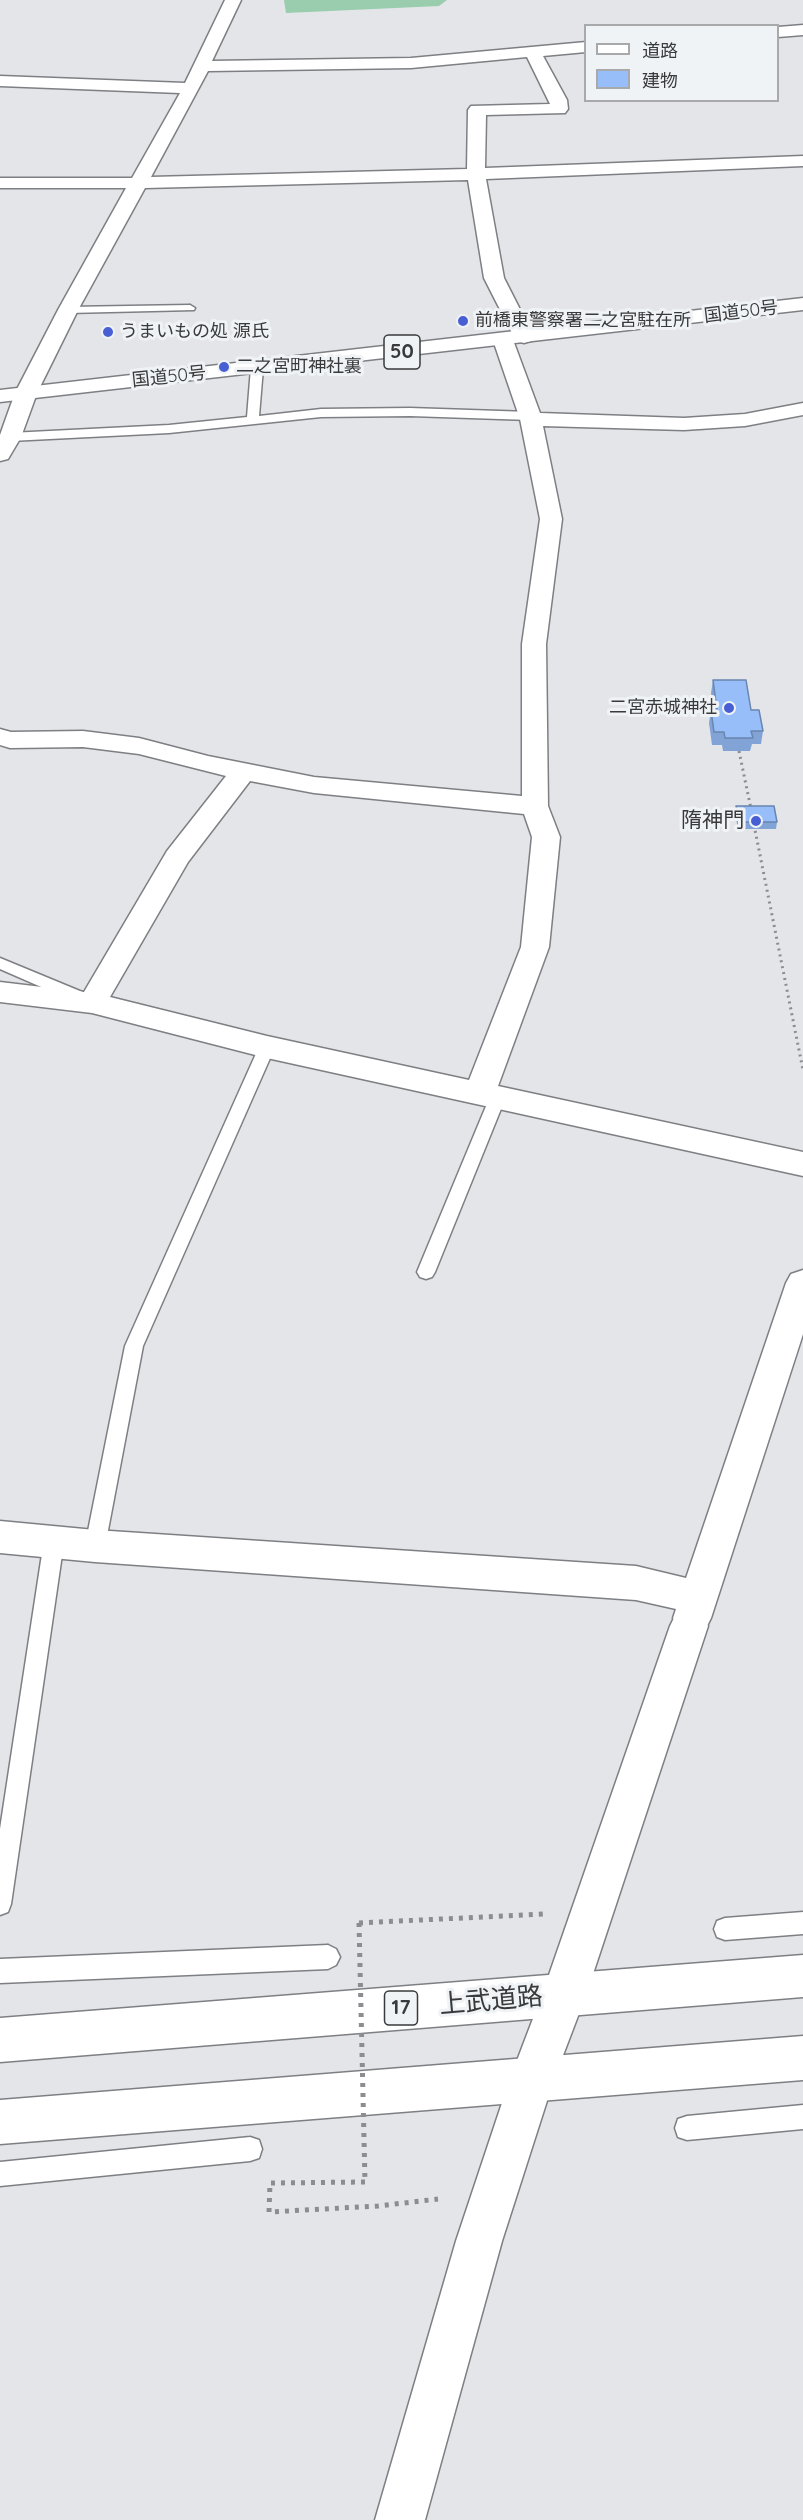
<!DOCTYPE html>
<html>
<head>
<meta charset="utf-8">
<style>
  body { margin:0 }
  #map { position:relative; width:803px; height:2520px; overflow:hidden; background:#e3e5e9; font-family:Quicksand,"Noto Sans JP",sans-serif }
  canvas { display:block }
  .legend { position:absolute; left:584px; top:24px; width:195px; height:78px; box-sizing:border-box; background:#f0f3f6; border:2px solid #a7a9ab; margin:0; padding:8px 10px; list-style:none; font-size:18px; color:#393a3b }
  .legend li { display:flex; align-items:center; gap:12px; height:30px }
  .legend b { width:30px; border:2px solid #a7a9ab }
</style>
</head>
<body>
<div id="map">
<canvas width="803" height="2520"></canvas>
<ul class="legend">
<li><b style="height:8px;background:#fff"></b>道路</li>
<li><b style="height:16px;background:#97bef8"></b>建物</li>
</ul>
</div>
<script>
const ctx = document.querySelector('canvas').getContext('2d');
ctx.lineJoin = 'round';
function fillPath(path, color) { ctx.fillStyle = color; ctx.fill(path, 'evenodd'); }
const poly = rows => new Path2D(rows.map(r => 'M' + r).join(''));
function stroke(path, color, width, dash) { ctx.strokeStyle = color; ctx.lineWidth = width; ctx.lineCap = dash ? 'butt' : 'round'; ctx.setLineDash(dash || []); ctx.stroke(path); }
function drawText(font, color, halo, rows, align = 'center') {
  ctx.font = font + ' Quicksand,"Noto Sans JP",sans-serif'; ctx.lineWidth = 6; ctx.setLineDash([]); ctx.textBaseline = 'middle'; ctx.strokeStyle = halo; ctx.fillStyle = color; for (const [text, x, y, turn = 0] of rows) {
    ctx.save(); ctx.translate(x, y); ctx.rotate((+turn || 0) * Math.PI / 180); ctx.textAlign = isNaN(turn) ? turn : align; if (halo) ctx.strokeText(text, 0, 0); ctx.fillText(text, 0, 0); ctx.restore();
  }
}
const green = poly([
  [284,0,447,0,439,6,286,13]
]);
const pathFar1 = poly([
  [739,751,751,809],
  [754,825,803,1070]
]);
const path = poly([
  [359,1923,544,1914],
  [365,2182,270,2183,269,2212,378,2206,438,2199]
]);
const service = poly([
  [190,305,195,308,194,310,68,313,63,310,68,307,190,305],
  [257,365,263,368,259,416,321,409,410,408,530,412,536,416,530,420,410,416,321,417,169,433,10,441,4,437,10,433,169,425,247,417,251,368,257,365],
  [0,958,92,996,94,1000,92,1004,86,1006,80,1004,0,969,0,958],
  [267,1041,273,1043,275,1047,143,1346,105,1546,102,1552,95,1555,88,1552,85,1546,125,1346,259,1047,261,1043,267,1041],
  [497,1093,503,1095,505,1099,435,1272,432,1277,426,1279,420,1277,417,1272,489,1099,491,1095,497,1093],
  [54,1532,61,1535,64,1541,11,1904,8,1912,0,1915,0,1829,44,1541,47,1535,54,1532],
  [803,1912,803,1934,725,1940,717,1937,714,1929,717,1921,725,1918,803,1912],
  [328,1945,336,1949,340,1957,336,1965,328,1969,0,1983,0,1959,328,1945],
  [803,2105,803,2129,687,2140,678,2137,675,2128,678,2119,687,2116,803,2105],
  [250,2137,259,2140,262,2149,259,2158,250,2161,0,2186,0,2162,250,2137]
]);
const minor = poly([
  [225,0,241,0,212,61,411,58,586,42,586,52,543,56,567,100,568,109,565,113,486,115,485,168,803,156,803,166,486,179,504,278,534,337,531,341,524,343,517,341,514,337,484,278,468,180,145,188,78,310,37,393,21,437,8,459,0,461,0,435,15,393,58,310,126,188,0,188,0,178,132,178,180,93,0,86,0,76,185,83,225,0],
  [527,57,550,104,471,106,468,110,467,169,151,177,208,71,411,68,527,57],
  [803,25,803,35,778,37,778,27,803,25],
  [503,334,510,336,513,340,540,413,684,418,745,414,803,403,803,415,745,426,684,430,543,426,562,519,546,644,548,806,560,837,549,947,498,1086,803,1152,803,1176,267,1058,92,1013,0,1002,0,982,84,992,167,851,226,776,139,754,83,747,10,748,0,745,0,729,11,732,83,731,139,738,208,756,314,777,522,796,522,644,540,519,520,419,493,340,496,336,503,334],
  [250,781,314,793,524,814,532,837,521,947,469,1080,267,1036,110,997,188,862,250,781],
  [803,1270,803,1334,711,1618,705,1630,692,1635,679,1630,673,1618,676,1609,636,1600,95,1562,0,1553,0,1521,95,1530,636,1566,686,1578,786,1283,791,1274,803,1270]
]);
const tertiary = poly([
  [689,1609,702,1614,708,1626,586,1995,554,2079,502,2241,425,2520,375,2520,456,2241,510,2079,542,1995,670,1626,676,1614,689,1609]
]);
const trunk = poly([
  [803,298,803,310,0,402,0,390,803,298],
  [803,1955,803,1997,0,2062,0,2018,803,1955],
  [803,2036,803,2080,0,2144,0,2100,803,2036]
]);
const pathBridge = poly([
  [359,1923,365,2182]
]);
const wall = poly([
  [713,680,751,710,763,731,761,744,752,744,750,751,723,751,722,745,712,745,709,723,711,710,713,710,711,693],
  [736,806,777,822,776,829,738,829,735,813]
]);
const building = poly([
  [713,680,746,680,751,710,759,710,763,731,751,731,753,738,725,738,724,732,714,732,711,710,717,710,713,680],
  [736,806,774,806,777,822,740,822,736,806]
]);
const markers = [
  [463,321,6,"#485fd3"],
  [108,332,6,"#485fd3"],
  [224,367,6,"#485fd3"],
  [729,708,6,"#485fd3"],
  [756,821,6,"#485fd3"]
];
const farStreetnames = [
  ["国道50号",741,312,-7],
  ["国道50号",169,377,-6]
];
const farPoinames = [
  ["前橋東警察署二之宮駐在所",475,321],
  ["うまいもの処 源氏",120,332],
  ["二之宮町神社裏",236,367],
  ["二宮赤城神社",717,708,"right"]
];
const shields = [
  [402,352,36],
  [401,2008,33]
];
const shieldNames = [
  ["50",402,352],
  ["17",401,2008]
];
const poiNames = [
  ["隋神門",744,821]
];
const nearStreetnames = [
  ["上武道路",491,2001,-5]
];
fillPath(green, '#99cdad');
stroke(service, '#7d7f83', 3);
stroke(minor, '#7d7f83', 3);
stroke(tertiary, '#7d7f83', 3);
stroke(trunk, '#7d7f83', 3);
stroke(pathFar1, '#8c8d90', 3, [2, 4]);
stroke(path, '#8c8d90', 5, [4, 6]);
fillPath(service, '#fff');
fillPath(minor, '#fff');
fillPath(tertiary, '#fff');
fillPath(trunk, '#fff');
stroke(pathBridge, '#8c8d90', 5, [4, 6]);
fillPath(wall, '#82a3d5');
fillPath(building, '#97bef8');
stroke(building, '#6a85ae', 1.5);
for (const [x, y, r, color] of markers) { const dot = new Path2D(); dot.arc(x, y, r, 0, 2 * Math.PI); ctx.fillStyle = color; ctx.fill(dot); stroke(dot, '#f0f3f6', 2); }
drawText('18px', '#393a3b', '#f0f3f6', farStreetnames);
drawText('18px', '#393a3b', '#f0f3f6', farPoinames, 'left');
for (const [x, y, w] of shields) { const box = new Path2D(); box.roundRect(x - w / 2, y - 17, w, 34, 4.5); ctx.fillStyle = '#f0f3f6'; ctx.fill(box); stroke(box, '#393a3b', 1.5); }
drawText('bold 20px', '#393a3b', null, shieldNames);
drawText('21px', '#393a3b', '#f0f3f6', poiNames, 'right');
drawText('26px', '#393a3b', '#f0f3f6', nearStreetnames);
</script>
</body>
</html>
